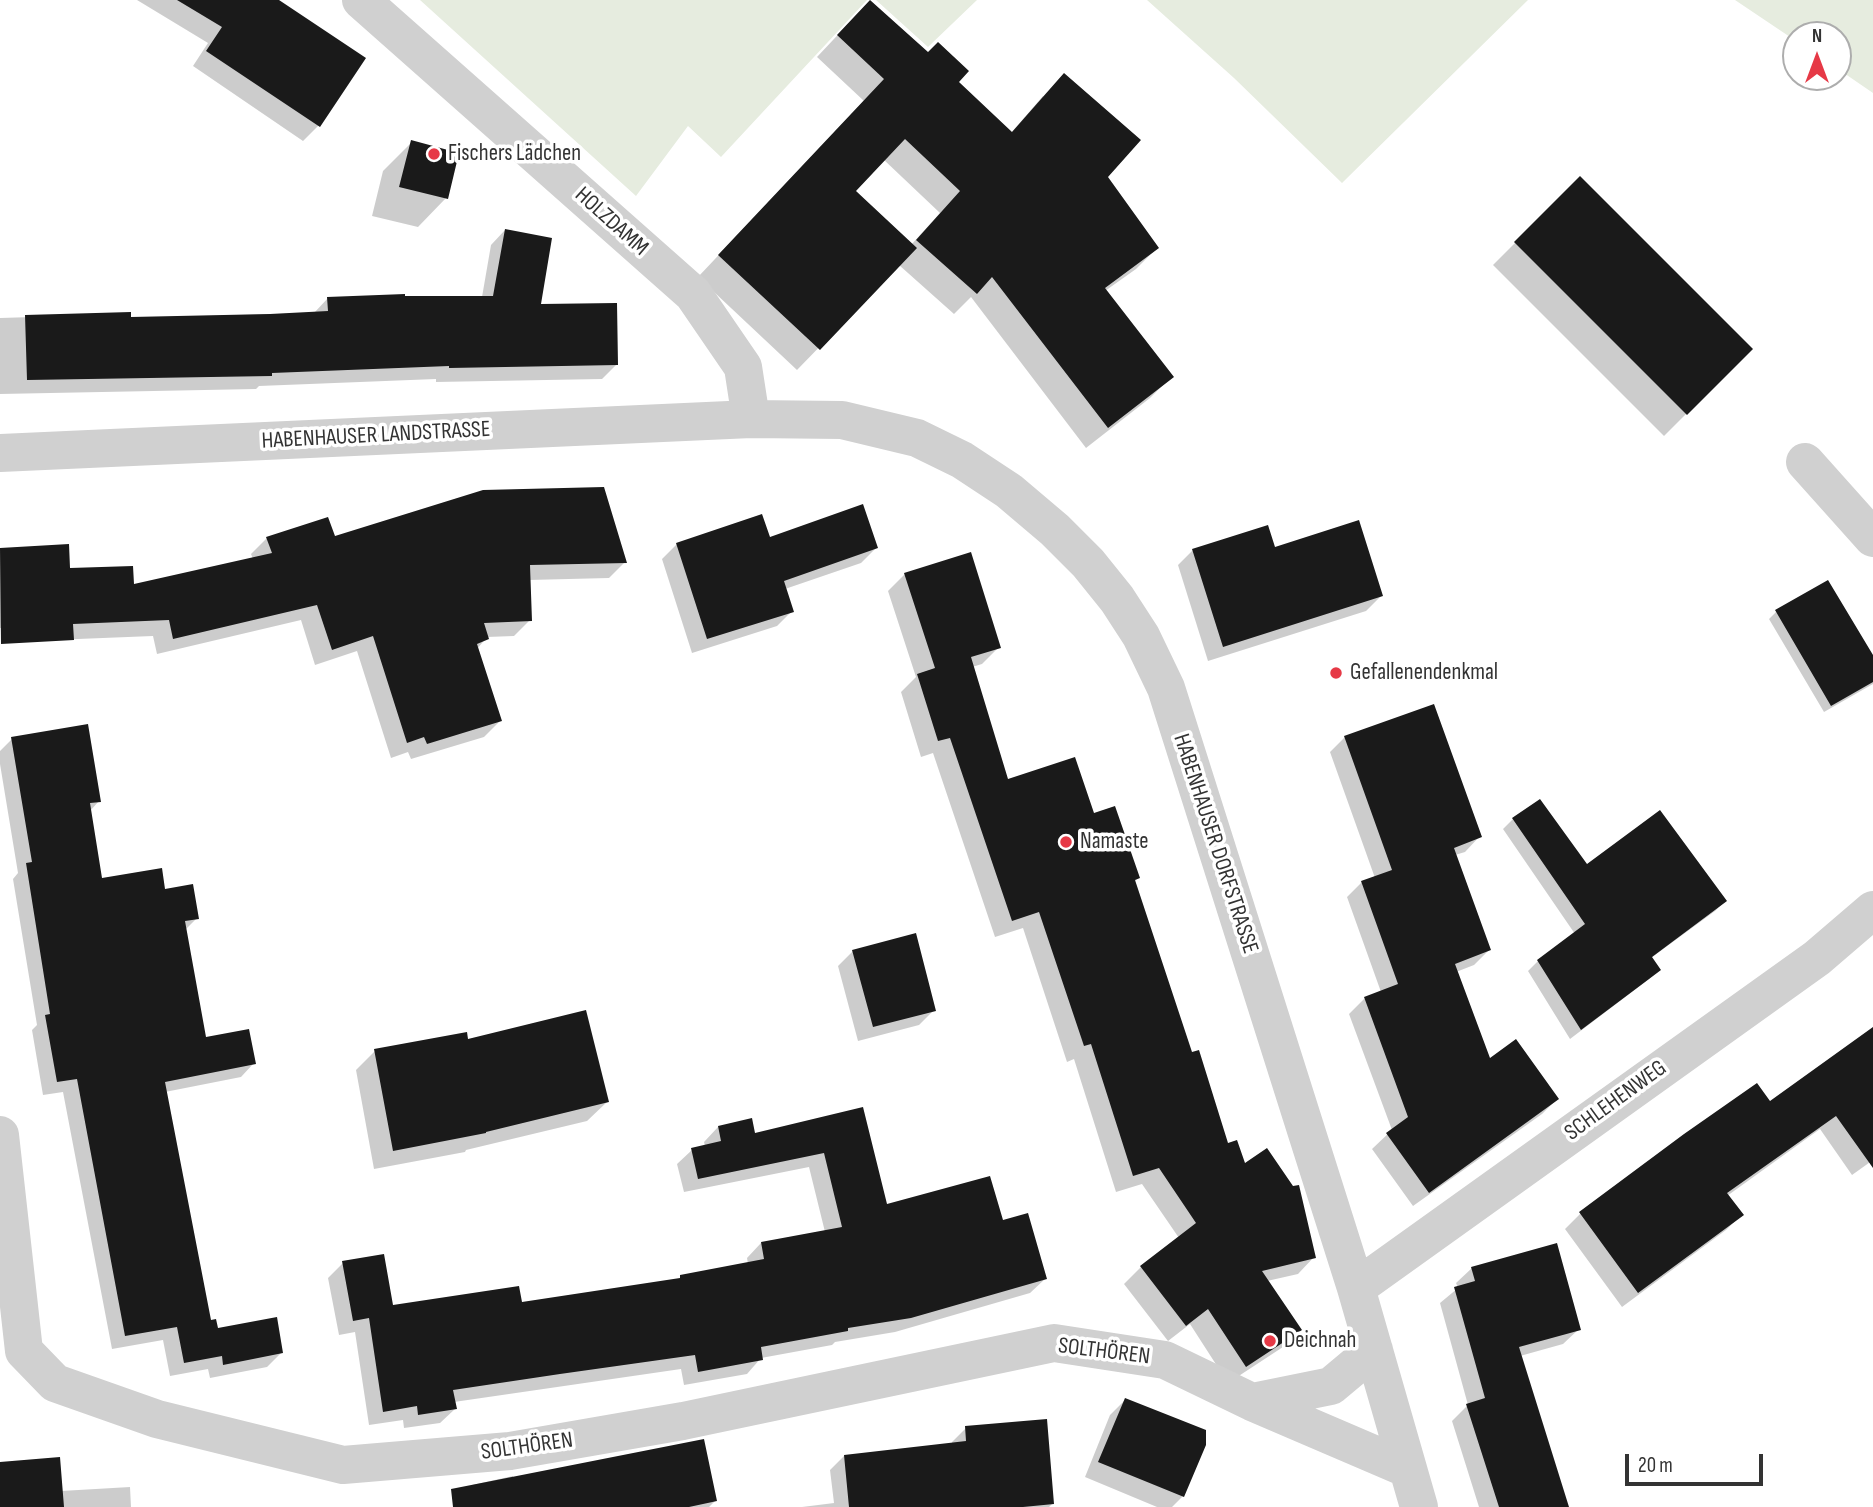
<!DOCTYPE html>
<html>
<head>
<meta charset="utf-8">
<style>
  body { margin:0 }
  #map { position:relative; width:1873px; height:1507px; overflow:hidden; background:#fff; font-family:"Sofia Sans Condensed",sans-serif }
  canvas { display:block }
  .north { position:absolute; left:1782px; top:21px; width:70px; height:70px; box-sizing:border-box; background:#fff; border:2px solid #adadad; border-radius:50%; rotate:0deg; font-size:19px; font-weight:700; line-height:28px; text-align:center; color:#333 }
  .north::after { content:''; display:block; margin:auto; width:24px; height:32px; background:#e63946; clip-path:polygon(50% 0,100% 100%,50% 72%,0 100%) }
  .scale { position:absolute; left:1625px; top:1454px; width:138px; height:32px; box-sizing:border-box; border:4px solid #333; border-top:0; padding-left:9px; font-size:21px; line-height:24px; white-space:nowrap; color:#333; -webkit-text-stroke:5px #fff; paint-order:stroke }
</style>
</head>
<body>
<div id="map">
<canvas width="1873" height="1507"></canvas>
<div class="north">N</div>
<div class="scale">20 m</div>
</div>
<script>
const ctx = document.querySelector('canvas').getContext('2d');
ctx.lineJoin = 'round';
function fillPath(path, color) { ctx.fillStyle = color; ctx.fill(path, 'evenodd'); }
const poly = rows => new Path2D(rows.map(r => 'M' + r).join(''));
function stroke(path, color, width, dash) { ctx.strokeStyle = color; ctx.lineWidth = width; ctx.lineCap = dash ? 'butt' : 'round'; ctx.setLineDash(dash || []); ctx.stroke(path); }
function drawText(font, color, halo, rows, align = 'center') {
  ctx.font = font + ' "Sofia Sans Condensed",sans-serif'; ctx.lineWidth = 7; ctx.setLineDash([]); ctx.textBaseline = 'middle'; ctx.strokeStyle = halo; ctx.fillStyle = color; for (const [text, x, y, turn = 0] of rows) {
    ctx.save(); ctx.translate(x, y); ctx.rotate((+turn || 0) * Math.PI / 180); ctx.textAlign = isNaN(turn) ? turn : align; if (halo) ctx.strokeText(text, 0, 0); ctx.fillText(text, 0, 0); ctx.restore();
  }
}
const green = poly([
  [420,0,867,0,721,157,688,126,636,196],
  [876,0,977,0,928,47],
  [1147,0,1528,0,1342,183,1234,78],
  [1735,0,1873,0,1873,93,1838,69,1838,35,1796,35,1796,41]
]);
const shadow = poly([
  [137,0,277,0,364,59,318,126,303,141,193,66,208,43],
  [849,23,956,82,1011,133,1043,96,1157,248,1136,269,1105,291,1171,377,1150,398,1086,448,971,297,954,314,899,265,797,370,698,277,864,101,817,57],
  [883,159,940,213,911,245,854,191],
  [412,142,446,198,418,227,372,216,383,171],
  [1580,178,1751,349,1664,436,1493,265],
  [505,230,539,306,617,364,602,379,436,382,436,379,259,386,256,389,0,394,0,318,129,314,129,318,314,313,328,298,482,297,491,245],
  [267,538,334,539,625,562,609,578,529,580,530,620,514,636,487,637,477,649,500,721,484,737,411,759,408,752,391,758,357,651,315,665,301,620,157,654,153,636,28,641,27,627,0,628,0,550,67,546,69,570,132,586,253,559,251,554],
  [769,539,876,548,861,563,785,589,792,611,777,626,692,653,662,559,677,544],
  [1193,550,1381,596,1366,611,1208,661,1178,565],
  [905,574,999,647,982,664,972,667,1007,781,1093,815,1138,878,1134,882,1191,1054,1227,1146,1314,1257,1298,1274,1267,1281,1299,1330,1283,1347,1228,1383,1190,1324,1168,1341,1124,1284,1141,1267,1179,1238,1142,1184,1116,1192,1074,1059,1067,1062,1023,928,995,937,933,753,921,757,901,692,916,677,888,591],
  [1776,612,1873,659,1873,684,1824,712,1769,619],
  [1345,737,1480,836,1465,852,1455,855,1489,950,1474,965,1456,972,1489,1061,1557,1099,1542,1114,1413,1206,1372,1149,1392,1130,1349,1014,1364,999,1381,992,1347,897,1362,882,1375,878,1330,752],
  [12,739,99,801,90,811,101,880,163,891,197,918,185,930,205,1039,254,1063,241,1077,165,1092,209,1322,217,1330,281,1353,267,1367,210,1378,208,1369,170,1376,163,1340,112,1349,63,1092,43,1095,32,1030,37,1025,13,879,18,873,0,764,0,751],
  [1513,819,1586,866,1725,901,1715,911,1651,958,1659,969,1649,979,1570,1039,1528,971,1538,961,1575,934,1503,829],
  [853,951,934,1010,919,1025,858,1041,838,966],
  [1873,1029,1873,1160,1852,1175,1820,1129,1727,1196,1741,1215,1726,1230,1622,1307,1565,1229,1580,1214,1685,1136,1769,1103],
  [467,1041,607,1102,587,1121,466,1150,465,1152,374,1169,356,1070,375,1051],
  [862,1109,885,1206,1002,1222,1045,1279,1030,1293,895,1332,835,1342,832,1345,761,1358,747,1374,684,1385,681,1369,454,1402,455,1409,440,1423,404,1428,403,1420,369,1425,355,1332,339,1335,328,1278,343,1263,392,1307,520,1304,677,1281,681,1277,748,1264,747,1258,761,1243,825,1232,809,1167,684,1192,677,1164,692,1150,705,1146,704,1142,718,1127,754,1135],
  [1472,1268,1579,1329,1563,1344,1520,1356,1567,1507,1479,1507,1452,1421,1468,1405,1440,1303,1458,1288,1456,1283],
  [1125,1400,1183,1496,1172,1507,1157,1507,1085,1477,1110,1415],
  [966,1428,1052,1504,1049,1507,802,1507,834,1503,830,1470,844,1456,952,1444,952,1442],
  [0,1464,61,1491,130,1487,131,1507,0,1507],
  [513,1476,513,1479,715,1501,709,1507,459,1507,472,1485]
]);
const building = poly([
  [177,0,279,0,366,58,320,127,206,51,222,27],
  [870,0,928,52,938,42,969,71,959,82,1012,132,1064,73,1141,140,1108,177,1159,248,1105,288,1174,377,1108,428,992,277,977,294,916,240,960,191,905,139,856,191,917,248,820,350,718,255,884,79,837,35],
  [411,140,459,153,448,199,399,187],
  [1580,176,1753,349,1687,415,1514,242],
  [505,229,552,238,541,304,617,303,618,365,449,368,449,366,272,373,272,376,27,380,25,315,131,312,131,317,270,314,328,311,327,297,405,294,405,296,493,296],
  [604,487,627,563,530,565,532,621,484,623,489,639,477,644,502,721,427,744,424,737,407,743,373,636,332,650,317,605,173,639,169,620,73,624,74,640,1,644,0,548,69,544,70,568,133,566,134,584,272,553,266,537,328,517,335,536,483,490],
  [863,504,878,548,784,581,794,612,707,639,676,543,762,514,770,537],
  [1359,520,1383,596,1223,647,1192,549,1268,525,1275,547],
  [971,552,1001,648,971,657,1008,779,1075,757,1094,813,1115,806,1140,878,1135,880,1192,1052,1199,1050,1228,1143,1237,1140,1245,1163,1267,1148,1293,1186,1299,1185,1316,1258,1262,1271,1302,1330,1246,1367,1208,1309,1186,1326,1140,1266,1196,1223,1159,1168,1133,1176,1091,1044,1084,1046,1039,912,1012,921,950,738,938,741,917,674,935,668,904,573],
  [1828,580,1873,655,1873,682,1831,706,1775,610],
  [1434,704,1482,837,1454,848,1491,950,1455,964,1490,1058,1516,1039,1559,1099,1429,1193,1386,1133,1408,1117,1364,997,1398,984,1361,881,1392,870,1344,736],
  [88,724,101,802,90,803,102,878,162,868,165,889,193,884,199,919,185,921,206,1037,249,1029,256,1064,165,1082,211,1320,216,1319,218,1328,277,1317,283,1353,223,1365,222,1356,184,1363,177,1327,125,1336,77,1079,57,1082,45,1015,50,1014,26,863,32,862,11,737],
  [1540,799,1587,864,1660,810,1727,901,1652,957,1661,970,1581,1030,1537,960,1585,924,1512,818],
  [916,933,936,1011,873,1027,852,950],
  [586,1010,609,1102,486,1132,486,1133,393,1151,374,1049,467,1032,468,1039],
  [1873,1027,1873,1168,1836,1116,1727,1193,1744,1215,1638,1293,1579,1212,1684,1134,1757,1083,1770,1101],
  [863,1107,887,1204,990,1176,1003,1220,1028,1213,1047,1279,911,1318,848,1328,848,1331,761,1347,763,1360,698,1372,695,1355,560,1374,453,1390,457,1409,418,1415,417,1406,383,1412,369,1318,353,1321,342,1261,384,1254,393,1305,519,1286,522,1302,680,1278,680,1275,764,1259,761,1242,842,1227,824,1153,698,1179,691,1148,721,1141,718,1126,752,1118,755,1133],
  [1557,1243,1581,1330,1519,1347,1569,1507,1499,1507,1466,1404,1485,1398,1454,1287,1475,1281,1471,1267],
  [1125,1398,1206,1430,1206,1445,1184,1497,1098,1462],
  [1047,1419,1054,1504,1023,1507,849,1507,844,1455,966,1441,965,1426],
  [704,1439,717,1501,689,1507,453,1507,451,1489],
  [60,1457,64,1507,0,1507,0,1462]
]);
const minor = poly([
  [361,0,693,294,743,367,751,419],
  [0,453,751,419,842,420,917,438,962,460,1009,491,1055,530,1088,563,1117,599,1141,636,1166,688,1356,1288,1419,1507],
  [1805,462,1873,538],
  [0,1135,24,1351,55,1383,157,1419,343,1465,510,1451,683,1421,1054,1343,1165,1360,1252,1402,1406,1468],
  [1356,1288,1817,958,1873,910],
  [1252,1402,1331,1386,1374,1350]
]);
const markers = [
  [434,154,7,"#e63946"],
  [1336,673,7,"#e63946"],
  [1066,842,7,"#e63946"],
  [1270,1341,7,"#e63946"]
];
const poiNames = [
  ["Fischers Lädchen",448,154],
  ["Gefallenendenkmal",1350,673],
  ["Namaste",1080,842],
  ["Deichnah",1284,1341]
];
const streetNames = [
  ["HOLZDAMM",611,222,42],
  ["HABENHAUSER LANDSTRASSE",376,436,-3],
  ["HABENHAUSER DORFSTRASSE",1215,844,72],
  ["SCHLEHENWEG",1616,1101,-36],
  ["SOLTHÖREN",1104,1352,7],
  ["SOLTHÖREN",527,1447,-8]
];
fillPath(green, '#e6ecdf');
fillPath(shadow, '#0003');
fillPath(building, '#1a1a1a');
stroke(minor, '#d0d0d0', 38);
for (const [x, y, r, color] of markers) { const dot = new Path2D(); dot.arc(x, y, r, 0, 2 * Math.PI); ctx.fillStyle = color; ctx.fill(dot); stroke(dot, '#fff', 2.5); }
drawText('23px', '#333', '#fff', poiNames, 'left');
drawText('23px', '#333', '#fff', streetNames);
</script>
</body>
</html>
